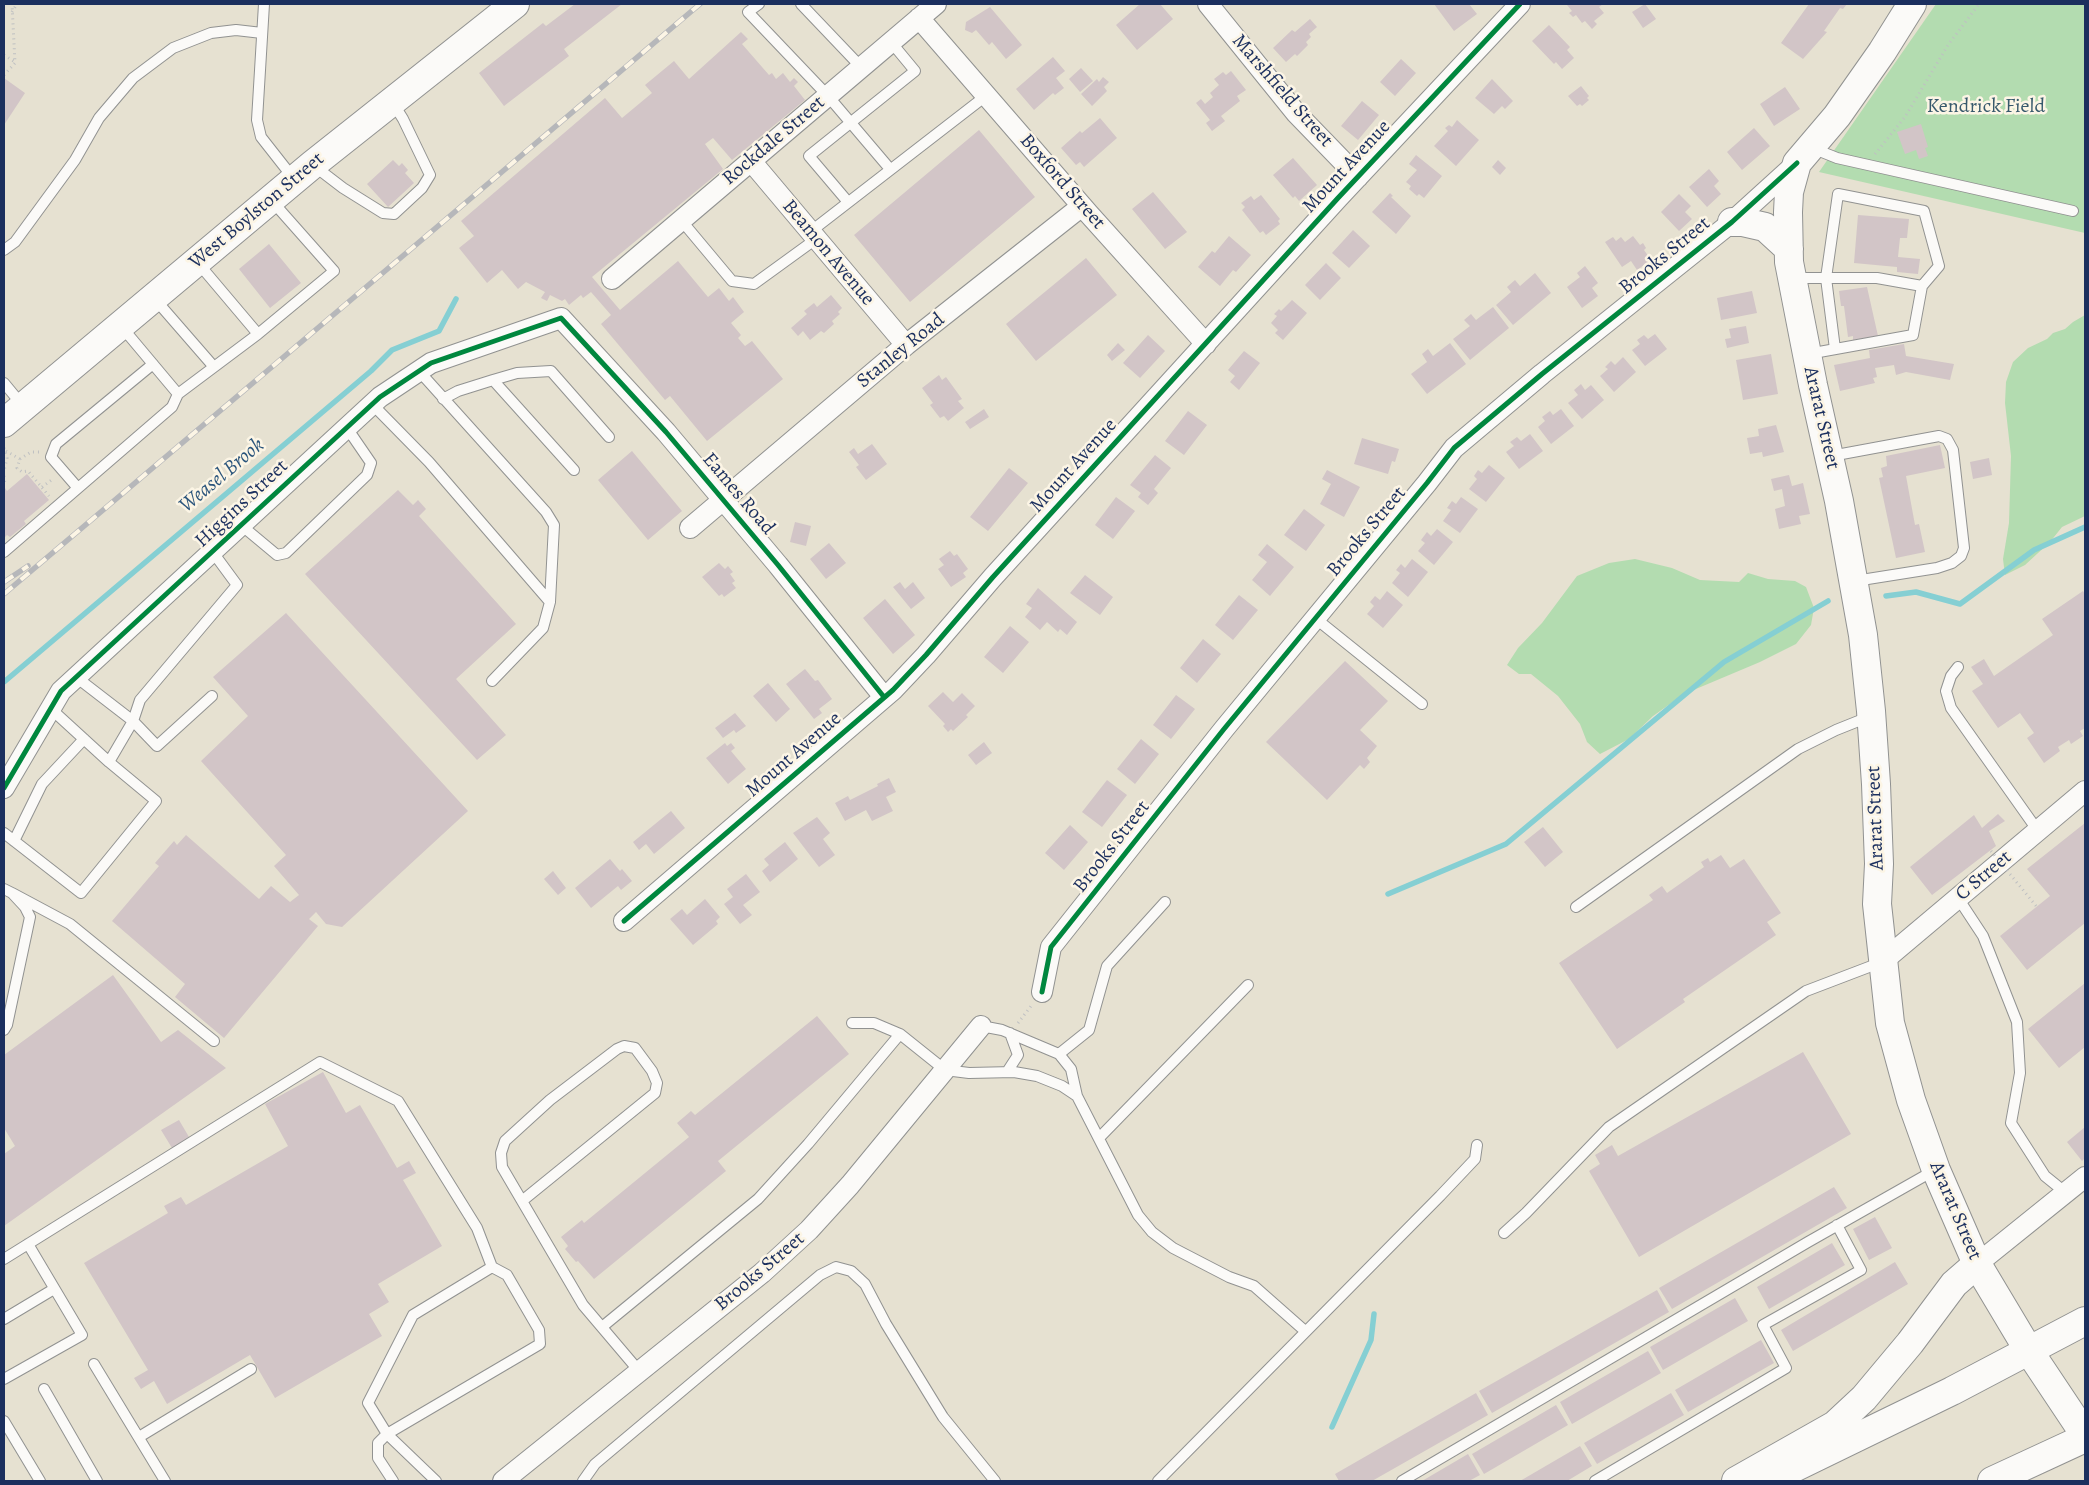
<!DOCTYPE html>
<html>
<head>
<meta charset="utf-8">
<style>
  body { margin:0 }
  #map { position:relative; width:2089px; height:1485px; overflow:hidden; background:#e6e1d1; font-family:Alegreya,serif }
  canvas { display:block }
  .frame { position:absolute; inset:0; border:5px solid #1b2f5e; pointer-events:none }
</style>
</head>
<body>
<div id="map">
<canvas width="2089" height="1485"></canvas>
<div class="frame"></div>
</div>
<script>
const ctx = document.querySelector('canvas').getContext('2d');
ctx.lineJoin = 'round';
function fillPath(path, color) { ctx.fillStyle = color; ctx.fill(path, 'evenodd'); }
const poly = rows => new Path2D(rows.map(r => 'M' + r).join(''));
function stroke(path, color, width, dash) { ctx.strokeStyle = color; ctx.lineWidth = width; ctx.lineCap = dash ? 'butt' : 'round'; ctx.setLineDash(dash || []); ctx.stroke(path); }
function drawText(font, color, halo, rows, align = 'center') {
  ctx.font = font + ' Alegreya,serif'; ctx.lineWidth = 5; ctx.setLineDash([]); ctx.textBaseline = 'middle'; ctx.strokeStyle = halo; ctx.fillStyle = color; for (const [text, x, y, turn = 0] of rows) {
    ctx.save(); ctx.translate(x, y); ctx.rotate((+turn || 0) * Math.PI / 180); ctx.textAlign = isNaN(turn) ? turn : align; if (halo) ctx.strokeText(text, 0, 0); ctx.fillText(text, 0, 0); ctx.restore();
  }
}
const green = poly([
  [1936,4,2085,4,2085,233,1819,172],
  [2085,315,2085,516,2062,527,2050,542,2025,565,2005,575,2003,559,2009,523,2011,456,2005,403,2006,382,2013,362,2028,348,2047,339,2053,333,2065,329,2073,322],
  [1635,559,1672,568,1700,580,1739,582,1748,573,1768,579,1795,581,1806,587,1814,608,1811,625,1796,644,1760,662,1684,694,1653,716,1629,739,1600,754,1587,742,1580,724,1558,696,1531,674,1519,674,1507,665,1518,648,1542,623,1577,576,1609,563]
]);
const stream = poly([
  [1886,596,1916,592,1960,604,2034,550,2085,527],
  [4,682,371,371,392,350,439,331,456,299],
  [1388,894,1506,844,1724,662,1828,601],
  [1332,1427,1371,1340,1374,1314]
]);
const building = poly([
  [575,4,622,4,564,49,569,56,504,106,479,73,543,23,546,26],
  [1140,4,1160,4,1173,19,1137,50,1116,25],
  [1434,4,1469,4,1477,14,1454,31],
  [1569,4,1603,4,1599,7,1604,13,1594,21,1597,24,1592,29,1585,21,1582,23,1576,15,1573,17,1569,13,1572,11,1567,5],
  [1645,4,1656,19,1643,28,1632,12],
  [1809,4,1847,4,1843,9,1840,8,1824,31,1827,32,1803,59,1781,43],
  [990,7,1022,45,1006,59,992,42,989,45,976,30,972,33,965,30,966,22],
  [1310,19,1317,27,1309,34,1311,37,1306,42,1308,45,1297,56,1295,54,1286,62,1273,48,1292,30,1295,32],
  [1549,25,1570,47,1567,50,1574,58,1562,69,1556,62,1554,64,1532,41],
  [741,32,748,39,742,44,769,75,772,73,776,79,783,73,790,82,794,78,798,82,794,86,805,100,732,160,713,138,705,144,723,169,592,277,620,310,678,261,708,297,719,288,729,301,733,297,744,312,731,323,741,335,738,338,745,346,752,341,783,379,707,441,670,396,665,400,601,324,611,315,591,292,583,298,581,295,569,305,565,299,562,301,550,295,547,301,541,298,545,292,526,282,518,289,502,270,487,283,459,248,474,236,461,221,605,98,622,118,652,93,645,85,674,61,689,79],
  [1053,57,1065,71,1056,78,1064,88,1055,95,1053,93,1034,110,1016,89],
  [1401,59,1416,73,1395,96,1380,82],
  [1081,68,1093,81,1080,92,1069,79],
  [1231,71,1246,90,1237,96,1240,101,1221,116,1225,121,1212,131,1206,123,1210,120,1196,103,1201,99,1205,104,1213,97,1210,93,1219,85,1214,79,1223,72,1226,75],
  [1103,77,1109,82,1104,87,1107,91,1092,106,1081,94,1097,79,1099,82],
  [4,78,25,93,4,125],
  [1492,79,1513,101,1505,109,1502,106,1494,114,1475,98],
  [1581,86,1589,96,1587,98,1589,100,1582,106,1580,104,1577,106,1568,96],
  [1785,87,1800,109,1774,126,1760,104],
  [1362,101,1379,115,1358,140,1341,126],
  [1100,118,1117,138,1084,167,1080,162,1076,165,1061,148,1080,131,1082,133],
  [1457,120,1479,140,1456,166,1434,146,1448,131,1445,128,1449,125,1452,127],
  [1921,124,1928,147,1925,148,1928,156,1919,159,1916,150,1905,154,1897,132],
  [1754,128,1770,146,1742,170,1727,152],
  [979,130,1035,197,910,302,854,235],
  [1416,155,1442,176,1424,198,1419,194,1417,196,1409,189,1411,186,1406,182,1417,170,1409,164],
  [1293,158,1317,185,1299,201,1295,196,1293,198,1273,175],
  [393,160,399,166,402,163,408,170,405,173,414,183,388,207,367,184],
  [1498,160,1506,168,1500,175,1492,167],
  [1709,169,1719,181,1714,186,1721,194,1707,207,1689,187],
  [1153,192,1187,232,1165,249,1132,209],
  [1390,193,1393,196,1391,197,1411,216,1396,234,1372,212],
  [1679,194,1691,206,1685,212,1692,219,1679,231,1661,212],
  [1261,195,1280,219,1278,221,1280,224,1266,235,1263,231,1260,233,1242,210,1245,207,1241,203,1251,196,1254,200],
  [1858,215,1909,219,1907,238,1900,238,1898,257,1920,259,1918,274,1897,272,1897,267,1854,263],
  [1353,230,1370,246,1349,268,1332,253],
  [1229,236,1251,255,1236,272,1233,270,1220,286,1198,267,1212,251,1215,253],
  [1633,236,1640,245,1643,243,1646,248,1644,250,1651,260,1637,270,1631,261,1622,267,1605,242,1613,237,1616,241,1621,237,1625,242],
  [269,244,301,283,270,308,239,269],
  [1086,258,1117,295,1036,361,1006,324],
  [1326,263,1341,278,1320,300,1305,285],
  [1585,266,1598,283,1592,288,1598,296,1582,308,1567,287,1580,277,1577,273],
  [1535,273,1551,293,1513,325,1496,305,1511,292,1507,287,1515,280,1520,286],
  [1867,287,1878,336,1853,340,1853,336,1848,337,1844,306,1841,306,1839,291],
  [1752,291,1757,313,1721,320,1717,298],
  [831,295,842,308,838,312,840,314,832,321,834,324,824,333,821,331,810,340,803,331,798,336,791,328,807,314,804,311,814,303,817,307],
  [1292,300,1307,313,1283,340,1275,333,1278,330,1271,323,1277,316,1274,314,1279,309,1281,311],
  [1493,307,1509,328,1470,360,1453,339,1470,326,1464,320,1471,314,1476,320],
  [1746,326,1749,343,1727,348,1725,339,1731,338,1729,329],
  [1655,334,1667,349,1645,366,1632,350,1640,344,1637,340,1644,335,1648,339],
  [1148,335,1165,351,1140,378,1123,363],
  [1118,343,1125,350,1112,361,1107,355],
  [1450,343,1466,364,1427,394,1411,374,1427,362,1422,354,1428,349,1433,356],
  [1904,344,1906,356,1954,364,1950,380,1906,372,1896,375,1894,365,1875,368,1877,377,1873,378,1875,383,1840,391,1834,365,1870,358,1869,350],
  [1244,351,1260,363,1239,390,1230,382,1235,376,1228,370],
  [1771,354,1778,394,1743,400,1736,360],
  [1623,357,1636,372,1614,392,1600,376,1608,369,1605,367,1611,361,1615,365],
  [939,375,942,380,946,377,962,399,958,401,964,408,948,421,944,416,940,418,930,405,933,403,922,388],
  [1581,384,1585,390,1591,385,1604,400,1582,419,1568,403,1578,395,1574,390],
  [984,409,989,417,970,429,965,422],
  [1561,409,1574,426,1551,444,1538,427,1545,421,1542,417,1550,411,1553,415],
  [1188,411,1207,425,1184,455,1165,441],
  [1776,425,1784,452,1763,457,1762,452,1750,454,1747,438,1759,436,1758,429],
  [1530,434,1543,451,1519,469,1506,452,1514,446,1510,442,1517,437,1521,441],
  [1362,438,1399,449,1395,462,1392,461,1388,474,1354,464],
  [872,444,887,464,866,480,856,467,859,465,849,452,854,448,858,454],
  [1940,445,1945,468,1906,476,1915,525,1919,524,1925,552,1896,558,1879,478,1883,477,1881,468,1887,466,1886,456],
  [632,451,682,511,648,540,598,480],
  [1155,455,1171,468,1154,489,1158,493,1148,505,1138,497,1141,493,1130,485],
  [1989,458,1992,475,1973,479,1970,462],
  [1489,465,1505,478,1486,502,1469,489,1477,479,1474,476,1478,470,1482,473],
  [1009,468,1028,483,988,531,970,517],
  [1327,470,1360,487,1344,517,1320,504,1331,484,1322,479],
  [27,474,49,500,24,521,26,524,10,537,7,535,4,538,4,489,5,488,7,491],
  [1789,475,1792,486,1803,483,1810,514,1799,516,1801,524,1779,529,1775,509,1785,506,1782,489,1774,491,1771,479],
  [398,490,413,505,418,500,426,509,419,516,516,624,456,679,506,735,477,760,305,574],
  [1116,497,1135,511,1113,539,1095,525],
  [1461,497,1478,509,1460,533,1443,521,1451,510,1447,508,1452,501,1456,504],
  [1304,509,1325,525,1306,551,1284,535],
  [795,522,811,526,806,546,790,542],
  [1437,529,1453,542,1434,565,1418,551,1425,543,1421,540,1427,532,1431,536],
  [829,543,846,563,826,579,810,559],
  [1267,544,1294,567,1270,596,1252,580,1267,562,1258,555],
  [950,551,954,556,957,554,968,569,963,573,966,577,951,587,938,569,944,565,939,559],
  [1412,559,1428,572,1408,597,1392,583,1400,573,1396,570,1401,564,1405,568],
  [719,563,725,569,728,566,733,572,730,574,735,581,732,583,736,588,724,597,722,594,719,596,702,577],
  [1085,575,1113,597,1100,615,1070,593],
  [900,582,905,589,913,582,925,598,911,609,893,587],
  [1038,588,1077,622,1067,635,1060,629,1058,632,1047,622,1040,630,1025,617,1032,608,1026,604],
  [1387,591,1403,605,1383,628,1367,614,1374,606,1370,602,1375,596,1380,600],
  [2083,591,2085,594,2085,728,2080,731,2083,736,2071,744,2069,740,2058,747,2060,751,2044,763,2027,738,2034,733,2020,713,1998,728,1972,691,1983,684,1971,667,1984,659,1994,676,2053,635,2042,619],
  [1239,595,1258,610,1233,640,1215,625],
  [885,599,915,635,893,654,863,618],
  [286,613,468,811,342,927,326,924,316,912,309,919,318,926,224,1038,175,997,185,984,112,921,159,866,155,863,174,841,177,845,186,835,259,899,271,886,290,902,299,895,274,866,286,855,201,761,248,716,213,677],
  [1010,626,1029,642,1003,673,984,657],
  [1203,639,1221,654,1197,683,1180,668],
  [1345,661,1388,701,1360,730,1377,746,1367,758,1370,762,1364,769,1360,765,1327,800,1266,742],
  [805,669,815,681,818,680,832,699,819,709,822,713,814,719,786,684],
  [768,683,790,709,776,722,753,696],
  [943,692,953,702,962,693,975,706,966,715,968,717,953,731,951,729,948,732,943,726,945,724,928,706],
  [1176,695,1195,709,1171,739,1153,725],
  [735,713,746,726,736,733,734,730,723,738,715,728],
  [1141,739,1159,754,1135,784,1117,769],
  [984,742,992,753,976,765,968,755],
  [725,743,727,746,731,743,735,748,731,751,746,769,728,784,706,758],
  [889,778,896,792,886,797,893,811,872,821,866,810,845,821,835,803,848,796,850,800,878,786,877,784],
  [1107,780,1127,795,1102,827,1082,812],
  [671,811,685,828,654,854,646,844,639,850,633,842],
  [1998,814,2005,821,1989,831,1996,846,1932,895,1910,867,1974,815,1982,828],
  [817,817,830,833,823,839,835,855,819,867,793,833],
  [2085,823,2085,923,2027,970,2000,936,2050,896,2027,869],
  [1070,825,1088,842,1064,870,1045,853],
  [1543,827,1563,852,1545,867,1524,842],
  [785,842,798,859,770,882,762,871,769,865,764,859],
  [1721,855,1730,868,1744,859,1781,913,1767,922,1776,935,1683,999,1685,1002,1617,1049,1559,963,1653,900,1649,895,1662,886,1667,893,1704,867,1701,862,1708,858,1710,862],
  [610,859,620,871,622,869,632,881,621,890,618,886,591,908,575,888],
  [553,871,566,888,558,895,544,879],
  [746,874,760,892,743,905,752,915,740,924,724,904,733,897,727,889],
  [705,899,720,917,716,921,718,924,693,945,670,919,682,909,687,915],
  [113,975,161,1042,178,1030,226,1068,4,1226,4,1154,15,1146,4,1128,4,1055],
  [2085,983,2085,1047,2059,1068,2028,1029],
  [817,1016,849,1054,718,1161,726,1171,594,1279,578,1261,576,1262,565,1249,568,1246,561,1237,582,1220,584,1223,689,1137,677,1123,691,1111,695,1115],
  [1803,1052,1851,1134,1639,1257,1589,1171,1600,1164,1595,1155,1612,1145,1618,1156],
  [323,1072,346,1113,360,1105,397,1168,409,1161,416,1173,403,1180,442,1246,378,1284,389,1302,369,1314,382,1336,275,1398,250,1355,167,1404,154,1381,141,1389,134,1378,148,1370,84,1263,168,1213,164,1206,181,1197,186,1205,288,1146,265,1104],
  [179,1120,189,1137,172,1148,161,1130],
  [2085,1127,2085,1158,2082,1161,2067,1142],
  [1834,1187,1847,1208,1672,1309,1659,1288],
  [1875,1217,1892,1248,1869,1260,1853,1229],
  [1832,1243,1845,1265,1769,1309,1757,1287],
  [1895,1262,1908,1284,1793,1351,1781,1330],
  [1657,1290,1669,1312,1492,1413,1479,1391],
  [1735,1298,1748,1321,1663,1370,1650,1347],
  [1761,1340,1774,1363,1688,1412,1675,1390],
  [1648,1351,1661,1373,1572,1424,1560,1402],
  [1476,1393,1488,1415,1372,1481,1339,1481,1335,1474],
  [1671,1393,1684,1415,1597,1464,1584,1443],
  [1556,1405,1568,1425,1484,1474,1472,1454],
  [1580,1446,1592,1466,1567,1481,1520,1481],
  [1468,1454,1480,1475,1469,1481,1422,1481]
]);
const path = poly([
  [12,12,17,4],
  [4,55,15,62],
  [4,75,15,63,12,4],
  [1875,154,1905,117,1948,45,1979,4],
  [4,448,7,458,4,471],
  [6,451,20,459,17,468,22,472,28,471,49,496],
  [20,459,31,452,40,452],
  [4,476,5,484],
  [42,487,53,479],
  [1018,1023,1031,1006]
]);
const lane = poly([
  [264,4,257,120,261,137,294,179],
  [759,4,748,12,828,96,890,169],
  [801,4,861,67],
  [1812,148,1837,158,2073,211],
  [313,165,343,188,383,213,394,214,422,188,430,175,403,119,393,103],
  [848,202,809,156,915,71,891,42],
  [681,220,732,281,754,284,816,239],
  [810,232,987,95],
  [4,250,15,242,75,160,99,118,133,78,173,48,211,33,236,30,262,33],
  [198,263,258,334,334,271,272,201],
  [1793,278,1877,278,1922,286,1939,266,1924,211,1838,194,1826,278,1835,349],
  [154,298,214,367],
  [1808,354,1913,335,1922,286],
  [419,371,546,512,554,525,550,602],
  [493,380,517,373,551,371,609,437],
  [4,383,23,406],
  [178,394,258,334],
  [443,399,458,391,493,380,574,470],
  [373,405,429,462,550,602,543,628,492,681],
  [1831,456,1939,436,1947,439,1953,450,1964,548,1961,556,1952,563,1937,568,1855,581],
  [77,487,51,457,56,444,153,364],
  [241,525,277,555,286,553,367,475,371,463,347,428],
  [4,552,172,407,178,394,121,326],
  [1315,618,1422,704],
  [1958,667,1951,676,1946,691,1951,708,2038,831],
  [76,677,133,721,140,700,237,585,212,551],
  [50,708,109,762,133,721,157,746,212,696],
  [4,833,81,893,156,801,109,762],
  [14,841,42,784,84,739],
  [4,889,12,893,25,907,30,917,7,1025,4,1030],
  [12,893,70,924,214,1041],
  [1958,898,1983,936,2017,1022,2020,1073,2011,1123,2045,1176,2066,1193],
  [1576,907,1798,749,1836,730,1871,716],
  [852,1023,874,1023,900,1034],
  [981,1026,1002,1030,1059,1054,1071,1069,1077,1096,1138,1215,1152,1232,1173,1248,1229,1277,1254,1286,1305,1331],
  [1059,1054,1089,1030,1107,966,1165,902],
  [1007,1072,1018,1055,1010,1033],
  [1099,1138,1248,985],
  [522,1201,655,1093,657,1083,652,1071,635,1048,624,1046,617,1049,550,1100,505,1141,501,1153,502,1167,583,1305,639,1371],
  [1504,1233,1526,1213,1609,1127,1806,991,1882,962],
  [4,1259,320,1062,398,1101,477,1228,492,1267],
  [4,1319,54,1289],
  [602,1327,758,1199,808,1144,900,1034,945,1070,969,1073,1014,1072,1037,1076,1062,1086,1077,1096],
  [94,1364,165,1481],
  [4,1379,82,1335,28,1244],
  [44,1389,97,1481],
  [4,1421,40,1481],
  [139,1437,251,1369],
  [393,1481,378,1458,378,1443,387,1434,540,1344,539,1330,507,1275,492,1267,413,1315,368,1403,387,1434,436,1481],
  [583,1481,595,1464,820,1275,836,1267,851,1271,865,1284,886,1324,943,1417,995,1481],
  [1158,1481,1440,1196,1475,1159,1477,1145],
  [1402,1481,1808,1242,1935,1170],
  [1595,1481,1786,1368,1763,1325,1861,1270,1837,1225]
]);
const street = poly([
  [1208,4,1296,113,1358,177],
  [919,18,1088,213,1206,344],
  [751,161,906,345],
  [612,279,936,4],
  [690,528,906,345,1082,206],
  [4,788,61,691,380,397,431,363,561,318,666,432,778,565,884,697],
  [624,921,893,690,926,655,993,577,1338,198,1520,4],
  [1883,961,2085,791],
  [1042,992,1051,947,1224,729,1427,483,1454,448,1542,374,1732,222,1797,163],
  [1977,1264,2085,1177],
  [503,1481,762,1273,809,1230,850,1185,981,1026]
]);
const secondary = poly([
  [1912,4,1882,52,1837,116,1797,163,1789,192,1788,212,1789,262,1813,385,1839,501,1863,635,1871,711,1876,784,1879,864,1877,904,1890,1023,1911,1100,1936,1170,1977,1264,2029,1351,2085,1435],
  [1732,222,1743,222,1765,227,1789,249],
  [4,423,312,165,515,4]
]);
const highway = poly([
  [1736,1481,1835,1425,1864,1398,1910,1343,1954,1284,1977,1264],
  [1767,1481,1952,1391,2085,1321],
  [1992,1481,2085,1438]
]);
const rail = poly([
  [4,582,28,566],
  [4,594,700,4]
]);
const pathBridge = poly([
  [1991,851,2037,907]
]);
const cycleway = poly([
  [4,788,61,691,380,397,431,363,561,318,666,432,778,565,884,697],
  [624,921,893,690,926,655,993,577,1338,198,1520,4],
  [1042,992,1051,947,1224,729,1427,483,1454,448,1542,374,1732,222,1797,163]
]);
const streetNames = [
  ["Marshfield Street",1282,91,49],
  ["Rockdale Street",774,141,-40],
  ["Mount Avenue",1347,167,-47],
  ["Boxford Street",1062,182,49],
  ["West Boylston Street",257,211,-40],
  ["Beamon Avenue",828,253,50],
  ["Brooks Street",1665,256,-39],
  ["Stanley Road",901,351,-39],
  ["Ararat Street",1821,418,77],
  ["Mount Avenue",1074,466,-48],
  ["Eames Road",738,494,50],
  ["Higgins Street",242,504,-43],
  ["Brooks Street",1367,532,-50],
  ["Mount Avenue",794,755,-41],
  ["Ararat Street",1876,818,-92],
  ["Brooks Street",1112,847,-52],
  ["C Street",1984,876,-40],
  ["Ararat Street",1955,1211,67],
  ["Brooks Street",760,1272,-40]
];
const parkNames = [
  ["Kendrick Field",1986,107]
];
const waterNames = [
  ["Weasel Brook",222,476,-40]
];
fillPath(green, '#b3dcb0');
stroke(stream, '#85cfd3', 5.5);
fillPath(building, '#d2c5c7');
stroke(lane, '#919291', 12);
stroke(street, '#919291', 22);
stroke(secondary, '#919291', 30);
stroke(highway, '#919291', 30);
stroke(path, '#bfc0c2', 3, [1, 4]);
stroke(lane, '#fbfaf8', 10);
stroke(street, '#fbfaf8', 20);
stroke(secondary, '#fbfaf8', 28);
stroke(highway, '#fbfaf8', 28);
stroke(rail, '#b6b7ba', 5.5);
stroke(rail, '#fcf5e5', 4, [11]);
stroke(pathBridge, '#bfc0c2', 3, [1, 4]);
stroke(cycleway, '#00873e', 5);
drawText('20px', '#1b2f5e', '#fcf5e5', streetNames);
drawText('20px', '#37596c', '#fcf5e5', parkNames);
drawText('italic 21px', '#2b557c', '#fcf5e5', waterNames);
</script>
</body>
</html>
